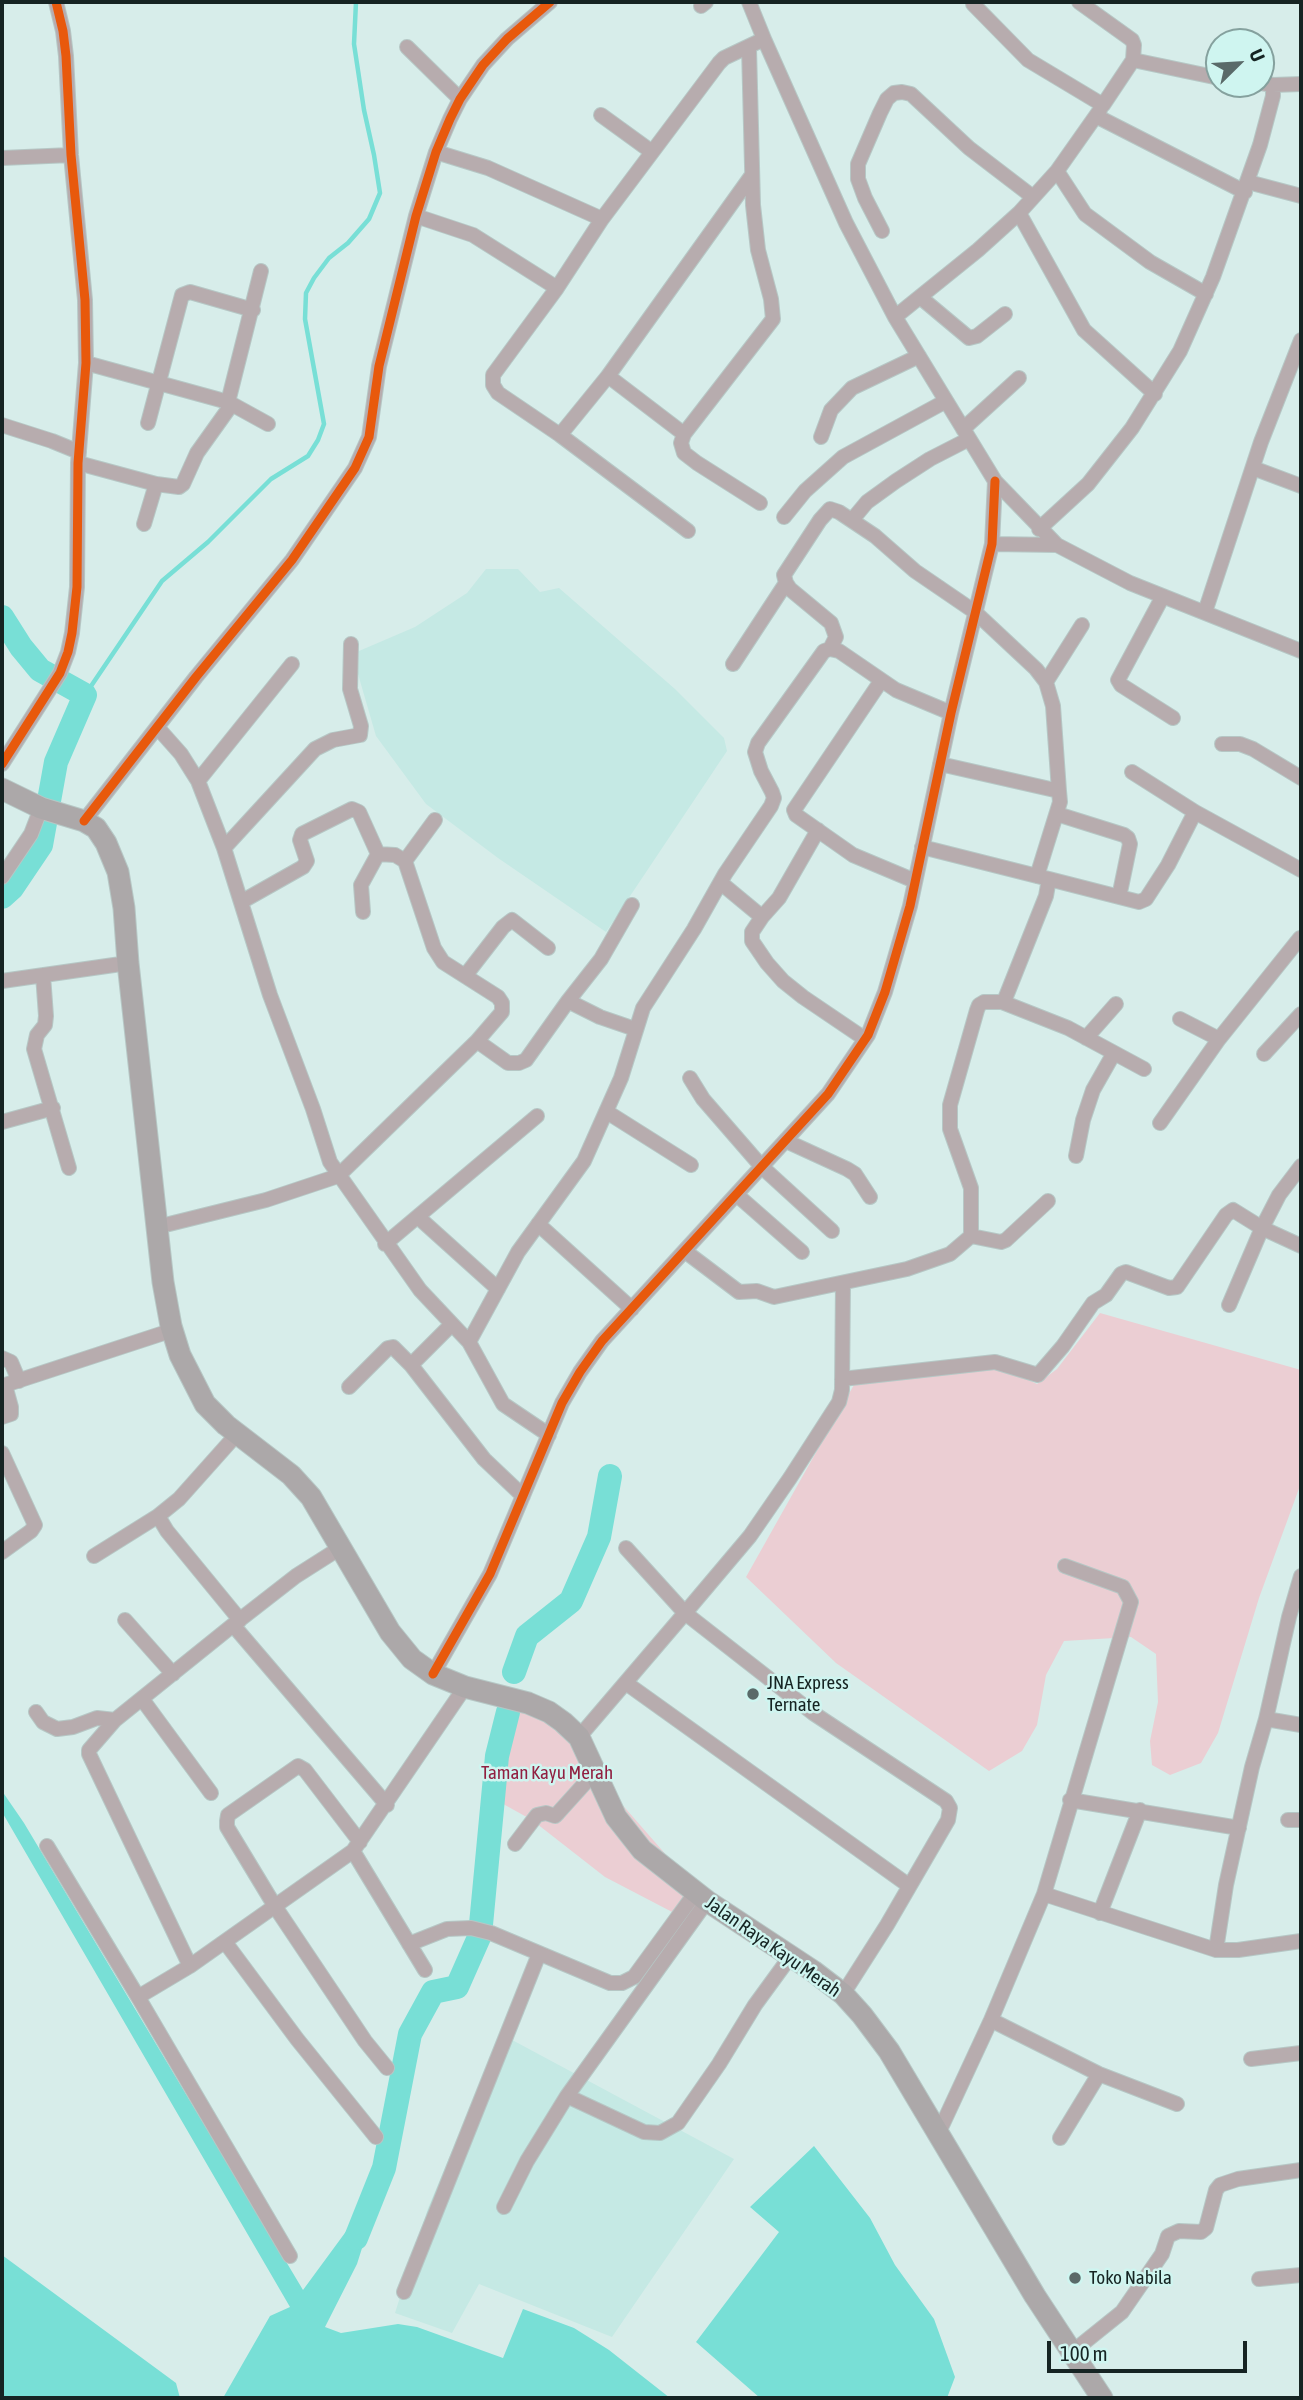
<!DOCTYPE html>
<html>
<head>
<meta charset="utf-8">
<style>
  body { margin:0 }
  #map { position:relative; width:1303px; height:2400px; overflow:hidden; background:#d7edea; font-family:"Asap Condensed",sans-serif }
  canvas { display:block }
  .frame { position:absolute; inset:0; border:4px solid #162423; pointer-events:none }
  .north { position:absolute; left:1205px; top:28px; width:70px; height:70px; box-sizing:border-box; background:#cff5f0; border:2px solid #85a19e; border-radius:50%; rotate:66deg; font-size:19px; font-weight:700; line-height:28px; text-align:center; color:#162423 }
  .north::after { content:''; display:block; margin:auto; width:24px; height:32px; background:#5a6a69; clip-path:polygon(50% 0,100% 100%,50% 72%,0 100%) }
  .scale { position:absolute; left:1047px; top:2341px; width:200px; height:32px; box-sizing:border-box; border:4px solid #162423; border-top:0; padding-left:9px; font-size:21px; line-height:24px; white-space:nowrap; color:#162423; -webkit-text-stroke:5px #cff5f0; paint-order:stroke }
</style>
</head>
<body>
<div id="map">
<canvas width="1303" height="2400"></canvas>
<div class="frame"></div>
<div class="north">U</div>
<div class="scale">100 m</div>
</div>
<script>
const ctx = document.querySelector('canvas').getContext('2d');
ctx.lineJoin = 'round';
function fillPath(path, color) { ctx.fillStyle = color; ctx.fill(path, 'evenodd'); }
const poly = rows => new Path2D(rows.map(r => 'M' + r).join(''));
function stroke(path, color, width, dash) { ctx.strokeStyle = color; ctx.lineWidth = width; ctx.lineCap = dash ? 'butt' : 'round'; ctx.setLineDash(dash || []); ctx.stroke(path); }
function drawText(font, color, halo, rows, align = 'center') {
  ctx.font = font + ' "Asap Condensed",sans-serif'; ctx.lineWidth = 5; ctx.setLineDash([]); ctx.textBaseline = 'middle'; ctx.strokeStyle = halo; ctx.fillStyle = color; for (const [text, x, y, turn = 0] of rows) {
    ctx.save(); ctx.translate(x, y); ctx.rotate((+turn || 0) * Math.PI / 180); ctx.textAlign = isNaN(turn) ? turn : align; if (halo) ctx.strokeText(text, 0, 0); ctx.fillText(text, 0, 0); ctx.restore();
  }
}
const built = poly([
  [486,569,518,569,540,592,559,588,675,689,724,738,727,751,606,932,498,858,426,804,376,736,358,674,359,651,415,627,467,593],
  [501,2034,734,2159,612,2337,479,2284,452,2333,395,2313,428,2208]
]);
const green = poly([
  [1100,1313,1301,1370,1301,1483,1259,1598,1218,1733,1201,1763,1170,1775,1152,1765,1150,1741,1158,1702,1156,1654,1131,1637,1064,1641,1046,1675,1037,1725,1022,1751,989,1771,836,1663,746,1577,855,1383,1003,1368,1037,1384,1057,1369],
  [529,1707,558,1722,619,1801,682,1873,697,1883,676,1914,605,1877,532,1820,496,1800,501,1755,510,1717]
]);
const water = poly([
  [2,1791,24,1823,303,2290,364,2207,374,2210,357,2264,325,2327,341,2333,398,2324,417,2327,503,2358,523,2309,574,2328,609,2350,670,2398,223,2398,270,2316,290,2307,2,1812],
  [814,2146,870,2218,895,2265,934,2319,955,2377,947,2398,760,2398,696,2342,779,2232,750,2207],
  [2,2255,176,2383,180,2398,2,2398]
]);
const stream = poly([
  [85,695,162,581,208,542,271,479,308,456,318,440,324,424,305,319,306,293,314,278,329,258,348,243,369,219,380,193,374,155,364,110,354,44,356,2]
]);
const river = poly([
  [2,617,21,647,40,670,85,695,56,762,41,845,12,888,2,897],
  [514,1672,527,1636,571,1601,599,1537,610,1476],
  [356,2238,384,2168,410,2034,433,1992,457,1987,480,1935,497,1756,508,1712]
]);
const minor = poly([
  [749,2,764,39,846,223,895,317,995,481,1057,545,1130,583,1301,651],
  [973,4,1028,60,1103,105,1133,60,1134,45,1132,40,1079,2],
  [701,6,706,2],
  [407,47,460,99],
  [749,48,753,205,758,250,771,299,773,319,684,434,681,443,684,453,697,463,760,503],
  [1133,60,1219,78],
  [1273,85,1301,84],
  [601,115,652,152],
  [1096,116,1245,192],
  [436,152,488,168,602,219],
  [2,158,71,155],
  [1057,171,1085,214,1150,262,1206,294],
  [1248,182,1301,196],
  [1019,213,1057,171,1100,110],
  [416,216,473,235,557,288],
  [882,231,865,198,858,179,858,164,880,113,887,99,894,93,902,92,911,94,969,148,1033,197],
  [920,297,969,338,977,336,1005,314],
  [895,317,978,250,1019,213,1084,330,1155,394],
  [86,363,228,402,268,424],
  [228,402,261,271],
  [148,423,182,295,190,292,253,310],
  [2,425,52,441,79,452],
  [963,429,1019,378],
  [684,434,608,376,752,175],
  [560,435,608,376],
  [821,437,831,410,852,388,919,356],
  [78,463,156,484,179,487,183,484,197,453,232,404],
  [1253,468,1301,486],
  [784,517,805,491,843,457,946,401],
  [852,520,867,502,896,481,930,459,969,439],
  [144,524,156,484],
  [1039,529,1088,484,1132,428,1180,351,1213,277,1260,145,1273,96,1273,85,1261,83],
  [688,531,560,435,498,393,493,385,493,375,557,288,602,219,719,63,724,58,764,39],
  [992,544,1057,545],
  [1163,596,1118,680,1121,685,1173,718],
  [1205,612,1261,442,1301,340],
  [830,649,836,637,831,623,790,589,786,583,784,575,820,520,830,509,839,512,875,536,915,571,975,612,1036,669,1046,682,1053,706,1059,791],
  [733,664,786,583],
  [881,681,794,810,796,815,853,855,915,881],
  [1046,682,1082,625],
  [157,727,181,754,198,781,224,848,270,995,313,1109,330,1162,420,1290,469,1342,503,1404,549,1435],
  [1222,744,1240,744,1253,749,1301,778],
  [2,764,60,673,68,652,72,633,77,587,78,463,86,363,85,300,71,155,66,56,63,31,56,2],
  [940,764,1059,791,1060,802,1037,876],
  [1132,772,1195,812],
  [198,781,292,664],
  [1057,814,1124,835,1128,838,1130,844,1119,897],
  [84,821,196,677,292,560,355,468,369,437,379,366,416,216,436,152,450,119,460,99,483,65,507,39,550,2],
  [224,848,315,749,333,740,360,735,361,726,350,689,351,644],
  [2,877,31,834,41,808],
  [1049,879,1139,902,1146,899,1168,865,1195,812,1301,870],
  [721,883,762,917,752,932,752,941,767,963,783,981,803,997,865,1039],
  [241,902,303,867,307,861,300,840,302,834,352,809,359,812,378,854,395,855,405,861],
  [363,912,361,885,378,854],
  [762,917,779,898,818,830],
  [43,975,46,1016,45,1025,37,1035,34,1049,69,1168],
  [465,976,503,927,512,920,548,948],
  [2,981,128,963],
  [568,1001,601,959,632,905],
  [1002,1002,1068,1028,1144,1069],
  [1180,1019,1219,1039,1300,938],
  [1086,1038,1116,1004],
  [477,1041,508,1063,519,1063,526,1060,568,1001,600,1017,635,1029],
  [1264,1054,1301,1014],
  [690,1078,703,1099,762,1167,832,1231],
  [607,1112,691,1165],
  [2,1122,53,1108],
  [1160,1123,1219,1039],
  [786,1141,847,1169,855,1174,870,1197],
  [1076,1156,1083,1120,1093,1090,1114,1053],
  [1301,1166,1279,1195,1262,1228,1301,1246],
  [737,1195,802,1252],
  [418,1217,498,1289],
  [538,1224,632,1309],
  [157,1227,266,1200,338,1176,477,1041,502,1012,502,1003,498,997,443,962,434,948,405,861,435,820],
  [971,1236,1001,1242,1006,1240,1048,1201],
  [385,1244,537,1116],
  [686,1252,739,1292,757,1291,774,1297,907,1269,950,1254,971,1236,971,1188,950,1129,950,1105,977,1010,979,1005,984,1002,1002,1002,1005,999,1046,896,1049,879,922,847],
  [469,1342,518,1252,584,1161,621,1078,643,1008,694,929,725,874,771,806,774,798,772,792,761,771,755,752,758,743,824,651,830,649,839,651,896,690,951,713],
  [2,1358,11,1362,19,1381],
  [411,1365,452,1324],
  [842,1379,995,1362,1038,1375,1063,1346,1093,1303,1106,1295,1121,1274,1126,1272,1169,1288,1177,1287,1226,1215,1233,1210,1262,1228,1229,1305],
  [2,1386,173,1330],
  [349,1387,388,1348,393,1347,411,1365,484,1459,523,1496],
  [2,1417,11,1414,11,1407,5,1385],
  [237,1434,179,1499,158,1516,167,1531,240,1620],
  [2,1453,35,1525,31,1531,2,1552],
  [340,1548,296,1576,233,1625,387,1805],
  [626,1548,685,1613,750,1536,790,1478,839,1402,842,1390,843,1283],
  [94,1556,158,1516],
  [1301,1576,1289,1617,1266,1719,1301,1725],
  [125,1620,173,1674],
  [433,1674,490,1574,562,1403,580,1372,602,1341,828,1094,868,1035,885,992,910,906,951,713,992,544,995,481],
  [626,1683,908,1885],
  [142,1699,211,1793],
  [36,1712,43,1722,57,1729,73,1727,97,1718,115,1720,233,1625],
  [115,1720,89,1750,89,1754,190,1966],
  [579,1737,685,1613,813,1713,946,1801,950,1808,948,1820,887,1925,843,1994],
  [1070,1800,1239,1828],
  [1288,1820,1301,1820],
  [360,1842,305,1770,298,1766,228,1815,227,1821,227,1827,276,1908,365,2041,387,2068],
  [515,1844,537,1815,546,1813,555,1816,558,1813,595,1772],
  [47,1846,138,1997],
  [353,1851,425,1970],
  [1044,1894,1216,1950,1238,1950,1301,1941],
  [1100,1913,1140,1810],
  [225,1942,297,2039,376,2137],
  [409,1944,447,1929,471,1928,491,1933,610,1983,622,1983,634,1977,696,1892],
  [1216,1950,1226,1885,1252,1767,1266,1719],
  [991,2020,1099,2074,1177,2104],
  [1251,2059,1301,2053],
  [567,2096,644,2132,660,2133,678,2123,719,2064,755,2005,790,1957],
  [939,2132,991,2020,1044,1894,1131,1602,1123,1587,1065,1566],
  [1060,2138,1099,2074],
  [504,2207,527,2161,567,2096,707,1901],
  [290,2256,138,1997,190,1966,353,1851,465,1687],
  [1259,2279,1301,2275],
  [404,2292,539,1954],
  [1071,2353,1122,2312,1162,2254,1168,2236,1179,2231,1201,2232,1206,2228,1216,2190,1220,2185,1238,2179,1301,2170]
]);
const highway = poly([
  [2,789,41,808,84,821,96,828,106,843,118,872,124,908,128,963,163,1282,171,1326,180,1355,205,1404,226,1425,291,1475,311,1497,390,1632,412,1659,433,1674,465,1687,528,1703,549,1712,563,1722,579,1737,616,1817,642,1850,707,1901,813,1971,843,1994,862,2015,889,2051,1035,2296,1102,2398]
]);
const cycleway = poly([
  [2,764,60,673,68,652,72,633,77,587,78,463,86,363,85,300,71,155,66,56,63,31,56,2],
  [84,821,196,677,292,560,355,468,369,437,379,366,416,216,436,152,450,119,460,99,483,65,507,39,550,2],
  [433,1674,490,1574,562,1403,580,1372,602,1341,828,1094,868,1035,885,992,910,906,951,713,992,544,995,481]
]);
const markers = [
  [753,1694,7,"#5a6a69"],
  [1075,2278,7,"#5a6a69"]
];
const poiNames = [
  ["JNA Express",767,1683],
  ["Ternate",767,1705],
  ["Toko Nabila",1089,2278]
];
const parkNames = [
  ["Taman Kayu Merah",547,1773]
];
const streetNames = [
  ["Jalan Raya Kayu Merah",773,1947,35]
];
fillPath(built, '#c5e9e4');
fillPath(green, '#ebced3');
fillPath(water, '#78dfd6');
stroke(stream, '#78dfd6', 4.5);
stroke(river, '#78dfd6', 24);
stroke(minor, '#b6c7c5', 16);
stroke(highway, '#b6c7c5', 23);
stroke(minor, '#b7acae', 14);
stroke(highway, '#aca8a9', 21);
stroke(cycleway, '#e8590c', 9);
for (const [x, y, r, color] of markers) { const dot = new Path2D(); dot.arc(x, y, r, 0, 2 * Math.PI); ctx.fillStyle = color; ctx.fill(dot); stroke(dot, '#cff5f0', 2.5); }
drawText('19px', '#162423', '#cff5f0', poiNames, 'left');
drawText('19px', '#912041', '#cff5f0', parkNames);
drawText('19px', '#162423', '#cff5f0', streetNames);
</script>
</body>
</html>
